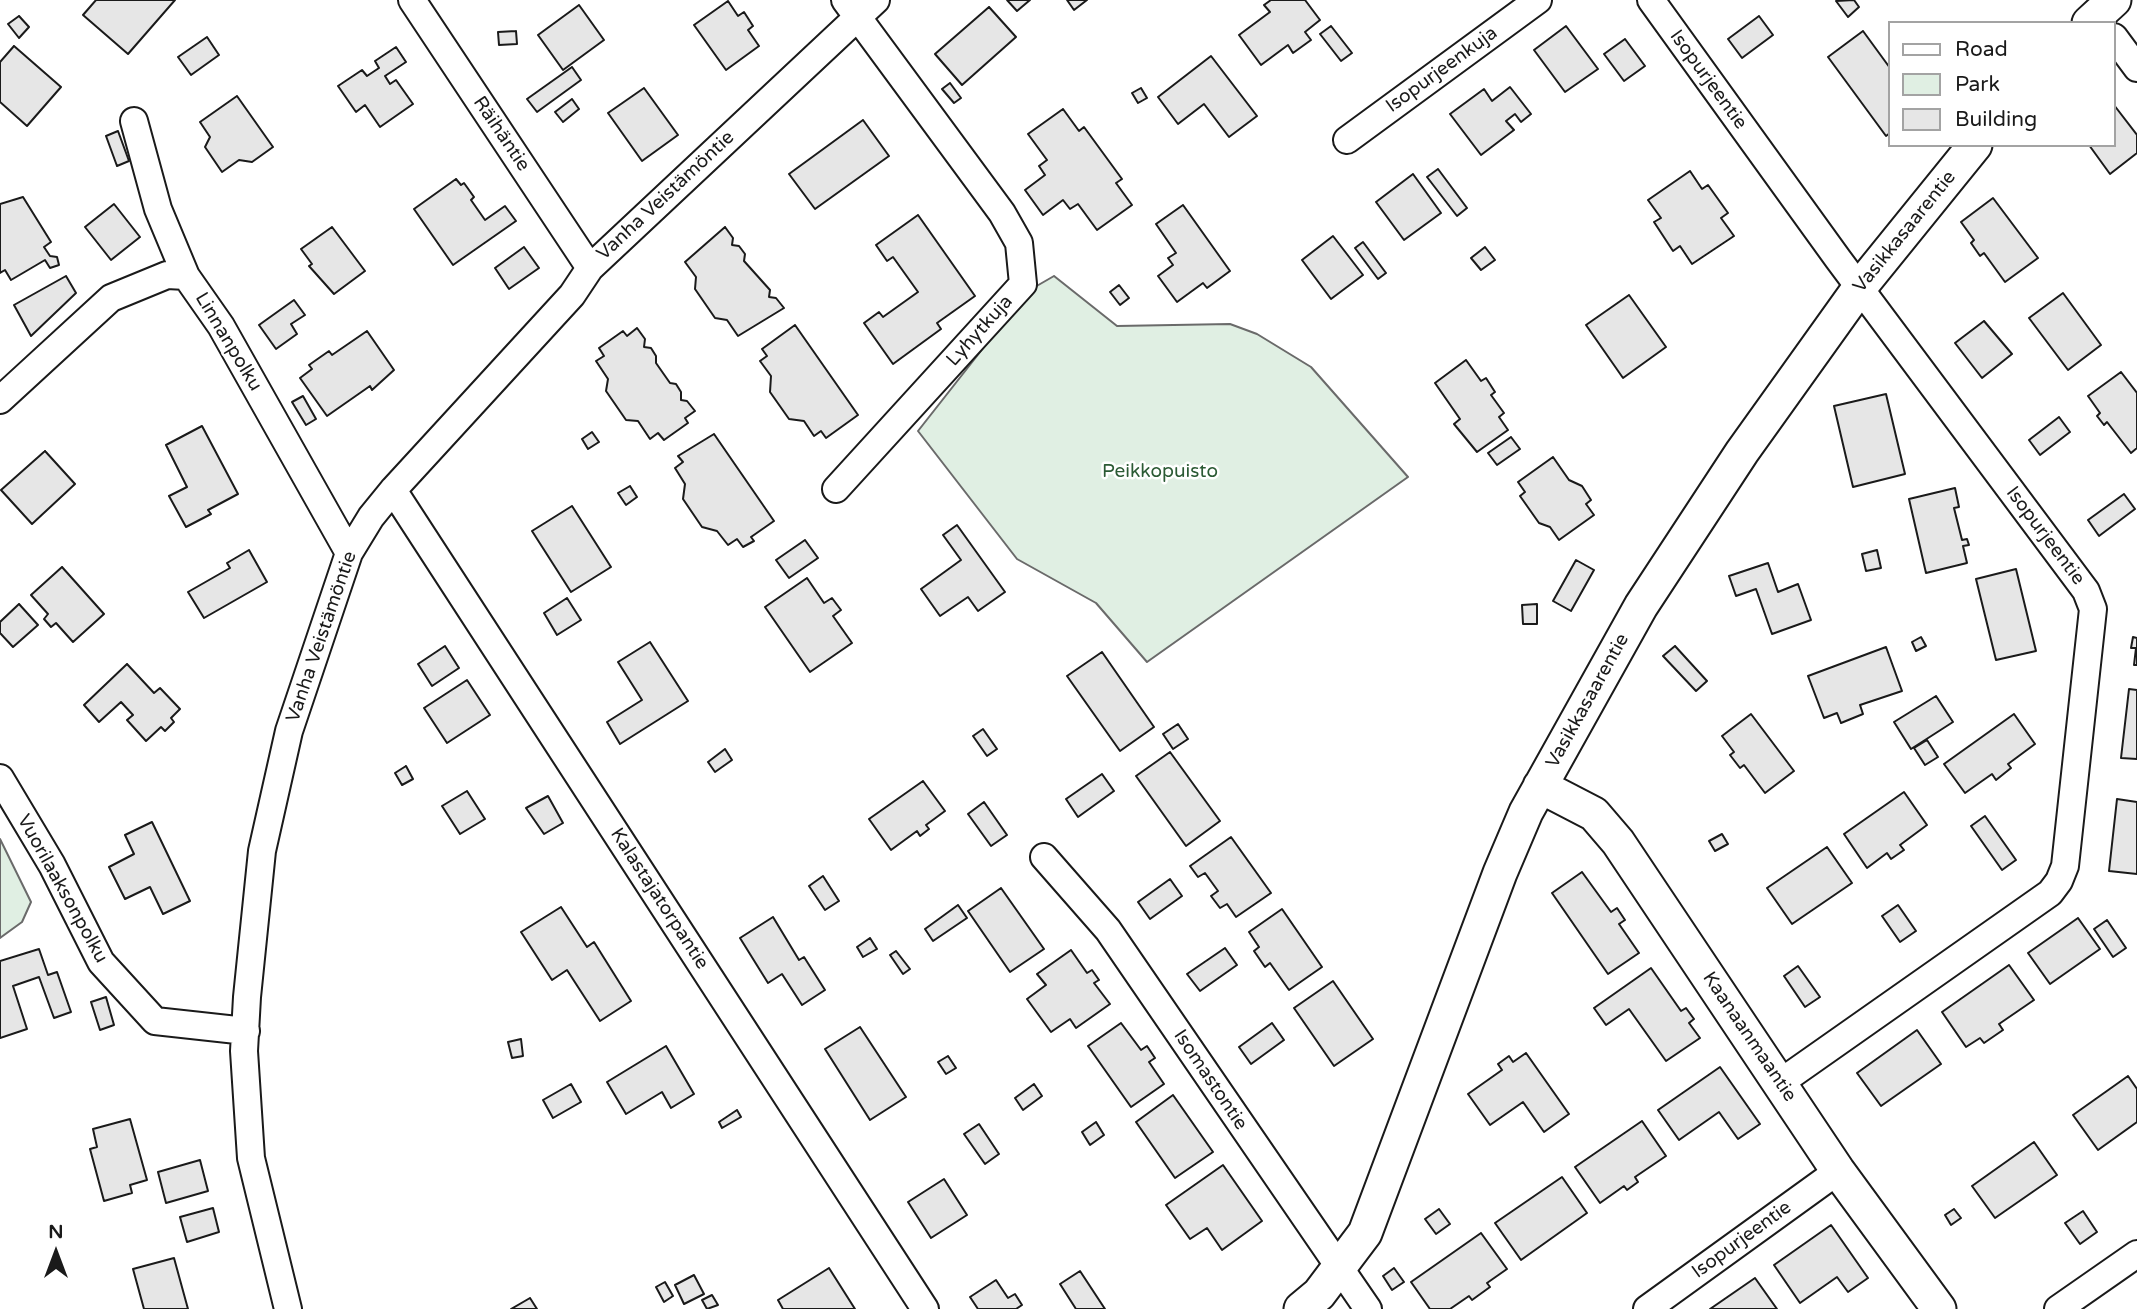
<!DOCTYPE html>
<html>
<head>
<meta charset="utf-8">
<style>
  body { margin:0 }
  #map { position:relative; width:2137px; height:1309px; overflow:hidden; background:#fff; font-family:"Varela Round",sans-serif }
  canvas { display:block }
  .legend { position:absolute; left:1888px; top:21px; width:228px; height:126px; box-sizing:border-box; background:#fff; border:2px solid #a3a3a3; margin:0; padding:9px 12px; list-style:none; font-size:21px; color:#1a1a1a }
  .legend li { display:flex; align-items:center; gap:14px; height:35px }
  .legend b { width:35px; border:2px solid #a3a3a3 }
  .north { position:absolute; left:21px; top:1218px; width:70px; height:70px; -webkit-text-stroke:5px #fff; paint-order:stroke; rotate:0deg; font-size:19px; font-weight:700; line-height:28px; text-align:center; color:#1a1a1a }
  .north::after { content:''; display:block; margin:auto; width:24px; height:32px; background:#1a1a1a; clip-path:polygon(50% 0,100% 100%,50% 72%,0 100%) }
</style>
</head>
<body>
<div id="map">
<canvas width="2137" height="1309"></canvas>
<ul class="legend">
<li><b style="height:9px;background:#fff"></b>Road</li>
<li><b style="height:19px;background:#e0efe3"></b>Park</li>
<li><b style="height:19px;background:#e6e6e6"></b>Building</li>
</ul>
<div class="north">N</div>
</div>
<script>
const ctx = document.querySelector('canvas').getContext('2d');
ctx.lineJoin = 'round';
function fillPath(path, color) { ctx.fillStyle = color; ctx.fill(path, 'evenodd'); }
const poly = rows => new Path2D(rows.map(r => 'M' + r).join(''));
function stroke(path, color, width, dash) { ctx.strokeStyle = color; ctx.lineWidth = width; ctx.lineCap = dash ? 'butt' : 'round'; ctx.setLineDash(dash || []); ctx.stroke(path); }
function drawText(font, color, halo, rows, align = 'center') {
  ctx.font = font + ' "Varela Round",sans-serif'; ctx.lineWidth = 5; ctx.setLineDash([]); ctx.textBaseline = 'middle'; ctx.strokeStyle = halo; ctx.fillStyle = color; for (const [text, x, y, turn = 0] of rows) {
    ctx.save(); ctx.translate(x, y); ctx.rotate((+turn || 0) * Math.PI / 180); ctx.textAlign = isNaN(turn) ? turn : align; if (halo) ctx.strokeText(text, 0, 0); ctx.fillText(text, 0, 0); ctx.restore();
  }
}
const green = poly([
  [1054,276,1117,326,1230,324,1257,334,1311,367,1408,477,1147,662,1096,603,1017,559,918,431,1028,291,1054,276],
  [0,839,31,902,22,922,0,938,0,839]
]);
const building = poly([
  [96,0,175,0,128,54,83,15,96,0],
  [1007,0,1030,0,1017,11,1007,0],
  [1067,0,1087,0,1074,10,1067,0],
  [1271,0,1305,0,1320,20,1305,32,1311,40,1293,53,1288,45,1261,65,1239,35,1270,12,1264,5,1271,0],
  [1854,0,1859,7,1848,17,1836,1,1854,0],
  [728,1,738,16,744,12,753,26,748,30,759,46,726,70,694,25,728,1],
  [579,5,604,40,563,70,538,35,579,5],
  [989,7,1016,37,962,85,935,54,989,7],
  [19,16,29,27,19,38,8,24,19,16],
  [1759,16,1773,35,1742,58,1728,39,1759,16],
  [1331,26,1352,53,1341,61,1320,34,1331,26],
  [1566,26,1598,69,1565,92,1534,50,1566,26],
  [516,31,517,44,499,45,498,32,516,31],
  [1863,31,1890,68,1890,133,1886,136,1828,57,1863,31],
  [207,37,219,55,191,75,178,57,207,37],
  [1625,39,1645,66,1624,81,1604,54,1625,39],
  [14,46,61,87,27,126,0,102,0,62,14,46],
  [396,47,406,62,385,76,390,84,396,80,413,104,380,127,365,105,356,112,338,86,362,70,367,76,379,68,375,61,396,47],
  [1211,56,1257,116,1229,137,1204,104,1178,124,1158,97,1211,56],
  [572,67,581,80,537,112,527,99,572,67],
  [950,83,961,98,954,103,942,89,950,83],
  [1510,87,1531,114,1521,122,1515,114,1506,121,1514,130,1481,155,1450,114,1484,89,1492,101,1510,87],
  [644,88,678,135,642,161,608,113,644,88],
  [1141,88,1147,98,1138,103,1132,93,1141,88],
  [237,96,273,147,252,162,239,160,222,172,205,147,210,137,200,122,237,96],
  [572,99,579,109,563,122,555,112,572,99],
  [2114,105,2137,135,2137,153,2110,174,2089,145,2114,145,2114,105],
  [1063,109,1079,131,1084,127,1122,179,1116,183,1132,205,1097,230,1078,204,1070,209,1063,200,1043,215,1025,190,1045,175,1039,166,1047,160,1028,134,1063,109],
  [863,120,889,156,815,209,789,174,863,120],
  [118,131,129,161,117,166,106,136,118,131],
  [1438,169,1467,208,1457,216,1427,177,1438,169],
  [1690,171,1702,189,1708,185,1728,213,1721,218,1734,236,1692,264,1680,246,1673,251,1654,222,1661,218,1648,200,1690,171],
  [1413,174,1441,213,1404,240,1376,202,1413,174],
  [456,179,461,185,464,183,474,197,471,200,485,220,505,206,516,221,453,265,414,209,456,179],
  [23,197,51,242,44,247,50,256,57,257,59,265,50,268,45,260,11,280,5,270,0,273,0,204,23,197],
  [1993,198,2038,258,2005,282,1984,253,1980,256,1971,243,1974,240,1961,222,1993,198],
  [114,204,140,237,111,260,85,227,114,204],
  [1183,205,1230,271,1207,288,1203,283,1177,302,1158,276,1173,265,1168,258,1176,253,1156,224,1183,205],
  [918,215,975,296,937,323,941,329,893,364,864,323,879,312,883,317,918,292,893,257,887,261,876,245,918,215],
  [332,227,365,271,334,294,309,266,312,264,301,249,332,227],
  [725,227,733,238,732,245,739,246,745,254,744,261,770,290,769,297,776,298,784,308,738,336,727,320,715,318,695,289,696,277,685,262,725,227],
  [1333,236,1363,275,1331,299,1302,260,1333,236],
  [1363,242,1386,273,1378,279,1355,248,1363,242],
  [524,247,539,268,509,289,495,268,524,247],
  [1485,247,1495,260,1481,270,1471,258,1485,247],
  [66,276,76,293,31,336,14,305,66,276],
  [1119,285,1129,298,1120,305,1110,292,1119,285],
  [2063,293,2101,345,2068,370,2029,318,2063,293],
  [1629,295,1666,347,1623,378,1586,325,1629,295],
  [294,300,305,315,291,324,297,334,276,349,259,325,294,300],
  [1984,321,2012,354,1982,378,1955,343,1984,321],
  [795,325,858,415,826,438,821,431,814,436,804,421,789,419,770,392,771,376,760,361,767,356,762,349,795,325],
  [637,328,645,339,644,347,651,348,656,356,656,363,670,383,676,384,681,392,681,400,687,401,695,411,685,418,688,423,664,440,658,433,650,439,638,421,626,420,606,391,608,379,596,361,604,356,599,348,623,331,627,336,637,328],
  [367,331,394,370,372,390,370,386,327,416,300,378,312,369,309,365,329,351,332,355,367,331],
  [1466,360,1481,381,1486,378,1495,392,1491,395,1504,413,1499,417,1508,430,1477,452,1454,424,1460,419,1435,383,1466,360],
  [2121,372,2137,393,2137,448,2131,453,2107,422,2104,425,2097,416,2100,413,2088,396,2121,372],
  [1886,394,1905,474,1853,487,1834,406,1886,394],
  [303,396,316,419,306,425,292,402,303,396],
  [2059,417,2070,432,2040,455,2029,440,2059,417],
  [202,426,238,494,208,510,211,514,186,527,169,496,187,487,166,445,202,426],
  [592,432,599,442,588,449,582,439,592,432],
  [714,434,774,521,751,537,754,541,743,547,737,539,728,545,717,531,702,527,683,499,685,484,675,468,683,462,678,456,714,434],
  [1511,437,1520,449,1497,465,1488,453,1511,437],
  [45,451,75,484,32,524,1,490,45,451],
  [1553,457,1569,480,1582,486,1591,500,1586,504,1594,515,1559,540,1550,527,1539,523,1520,496,1525,492,1518,482,1553,457],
  [630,486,637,497,626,505,618,493,630,486],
  [1955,488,1959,507,1954,508,1962,540,1967,539,1969,545,1963,546,1967,563,1926,573,1909,499,1955,488],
  [2124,494,2135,509,2099,536,2088,520,2124,494],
  [572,506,611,567,571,592,532,531,572,506],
  [957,525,1005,592,978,611,968,597,940,616,921,589,961,560,943,535,957,525],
  [805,540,818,558,789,578,776,560,805,540],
  [249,550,267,582,204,618,188,592,230,568,227,563,249,550],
  [1877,550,1881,568,1866,571,1862,554,1877,550],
  [1576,560,1594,570,1571,611,1553,601,1576,560],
  [1768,563,1778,592,1798,584,1811,620,1772,634,1756,589,1736,596,1729,576,1768,563],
  [62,567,104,614,73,642,56,623,51,627,44,619,48,614,31,595,62,567],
  [2016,569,2036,651,1996,660,1976,579,2016,569],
  [807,578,824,603,832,598,841,610,833,616,852,643,810,672,765,607,807,578],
  [567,598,581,620,557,635,544,613,567,598],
  [19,604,38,625,13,647,0,633,0,622,19,604],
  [1537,604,1537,624,1523,624,1522,605,1537,604],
  [1921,637,1926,646,1916,651,1912,642,1921,637],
  [2133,637,2137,638,2137,665,2134,665,2136,648,2131,648,2133,637],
  [650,642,688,701,620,744,607,722,642,700,618,662,650,642],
  [445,646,459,668,432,686,418,664,445,646],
  [1675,646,1707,681,1696,691,1663,656,1675,646],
  [1886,647,1902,691,1860,705,1863,714,1841,723,1837,713,1824,718,1808,676,1886,647],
  [1102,652,1154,727,1120,751,1067,676,1102,652],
  [127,664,154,693,160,688,180,709,171,718,174,722,165,731,161,727,146,741,127,720,133,715,121,702,99,722,84,705,127,664],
  [467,680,490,715,447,743,424,708,467,680],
  [2129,689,2137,690,2137,759,2121,758,2129,689],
  [1936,696,1953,722,1911,749,1894,722,1936,696],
  [1751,714,1794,771,1765,793,1744,765,1740,768,1730,755,1734,752,1722,736,1751,714],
  [2014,714,2035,744,2008,764,2011,768,1996,780,1992,774,1965,793,1944,764,2014,714],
  [1178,724,1188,739,1173,749,1163,734,1178,724],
  [983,729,997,749,987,756,973,736,983,729],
  [1927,740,1938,757,1925,765,1914,748,1927,740],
  [725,749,732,760,715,772,708,762,725,749],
  [1170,752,1220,821,1186,846,1136,776,1170,752],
  [406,766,413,779,402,785,395,773,406,766],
  [1102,774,1114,791,1078,817,1066,799,1102,774],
  [923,781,945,811,926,825,929,829,920,836,917,831,891,850,869,819,923,781],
  [467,791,485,819,460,834,442,806,467,791],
  [1904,792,1927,825,1900,845,1904,850,1891,859,1887,853,1867,868,1844,834,1904,792],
  [548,796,563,823,544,834,526,808,548,796],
  [2117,799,2137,802,2137,874,2109,871,2117,799],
  [984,802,1007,835,991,846,968,814,984,802],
  [1985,816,2016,860,2002,870,1971,826,1985,816],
  [152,822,190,901,163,914,150,887,125,899,109,867,134,854,125,835,152,822],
  [1722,834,1728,844,1715,851,1709,841,1722,834],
  [1231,837,1271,893,1236,917,1227,904,1220,908,1211,896,1218,891,1205,873,1198,877,1190,866,1231,837],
  [1827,847,1852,883,1792,924,1767,888,1827,847],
  [1582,872,1611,912,1617,908,1625,920,1619,924,1639,953,1608,974,1552,893,1582,872],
  [823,876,839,901,825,910,809,886,823,876],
  [1170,879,1182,896,1150,919,1138,902,1170,879],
  [1001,888,1044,949,1010,972,968,911,1001,888],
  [958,905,967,918,933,941,925,929,958,905],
  [1898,905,1916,931,1900,942,1882,916,1898,905],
  [561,907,587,947,594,942,631,1001,600,1021,567,970,552,980,521,932,561,907],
  [1282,909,1322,967,1289,990,1270,963,1265,967,1254,951,1259,947,1249,932,1282,909],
  [773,917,799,960,804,957,825,990,802,1005,782,974,768,983,740,938,773,917],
  [2078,918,2100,949,2050,984,2028,953,2078,918],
  [2107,920,2126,948,2113,957,2094,929,2107,920],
  [870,938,877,949,863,957,857,947,870,938],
  [1225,948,1237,965,1200,991,1187,974,1225,948],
  [39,949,48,975,57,972,71,1012,54,1018,39,977,13,986,27,1029,0,1038,0,961,39,949],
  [1071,950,1087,973,1092,970,1099,980,1094,983,1110,1004,1076,1028,1070,1019,1051,1032,1027,999,1046,985,1037,974,1071,950],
  [896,951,910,969,903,974,890,955,896,951],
  [2009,965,2034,1000,1999,1024,2003,1030,1984,1043,1980,1038,1966,1047,1942,1012,2009,965],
  [1798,966,1820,997,1805,1007,1784,976,1798,966],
  [1651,968,1681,1011,1686,1008,1694,1019,1689,1023,1700,1038,1666,1061,1629,1009,1606,1025,1594,1008,1651,968],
  [1333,981,1373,1039,1334,1066,1294,1008,1333,981],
  [106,997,114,1025,100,1030,91,1002,106,997],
  [1121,1023,1141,1050,1147,1046,1155,1058,1149,1062,1164,1084,1131,1107,1088,1046,1121,1023],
  [1272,1023,1284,1040,1251,1064,1239,1047,1272,1023],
  [860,1027,906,1097,870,1120,825,1049,860,1027],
  [1917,1030,1941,1064,1881,1106,1857,1073,1917,1030],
  [521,1039,523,1056,512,1058,508,1042,521,1039],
  [666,1046,694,1094,671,1108,662,1092,626,1114,607,1082,666,1046],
  [1526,1053,1569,1114,1544,1132,1523,1102,1490,1125,1468,1094,1502,1070,1498,1064,1509,1056,1513,1062,1526,1053],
  [948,1056,956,1068,946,1074,938,1062,948,1056],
  [1720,1067,1760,1124,1738,1139,1719,1112,1679,1140,1658,1110,1720,1067],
  [2128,1076,2137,1089,2137,1122,2098,1150,2073,1115,2128,1076],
  [571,1084,581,1102,553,1118,543,1100,571,1084],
  [1034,1084,1042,1096,1023,1110,1015,1098,1034,1084],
  [1173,1095,1213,1152,1175,1178,1136,1122,1173,1095],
  [737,1110,741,1117,722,1128,719,1122,737,1110],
  [130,1119,147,1180,130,1185,132,1193,104,1201,90,1149,97,1147,93,1129,130,1119],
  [1642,1121,1666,1156,1635,1177,1638,1182,1627,1190,1624,1186,1600,1203,1575,1167,1642,1121],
  [1096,1122,1104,1135,1090,1145,1082,1132,1096,1122],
  [979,1124,999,1154,985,1164,964,1134,979,1124],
  [2034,1142,2057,1175,1995,1218,1972,1186,2034,1142],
  [200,1160,208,1191,166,1203,158,1172,200,1160],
  [1223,1165,1262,1221,1222,1250,1207,1228,1190,1239,1166,1205,1223,1165],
  [1562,1177,1587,1213,1521,1260,1495,1223,1562,1177],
  [944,1179,967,1215,931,1238,908,1202,944,1179],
  [213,1208,219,1232,187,1242,180,1217,213,1208],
  [1439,1209,1450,1224,1436,1234,1425,1219,1439,1209],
  [1954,1209,1961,1218,1951,1225,1945,1215,1954,1209],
  [2083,1211,2097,1232,2080,1244,2065,1223,2083,1211],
  [1831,1225,1868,1278,1848,1292,1837,1277,1800,1303,1774,1265,1831,1225],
  [1481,1233,1507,1269,1487,1283,1490,1287,1472,1300,1469,1296,1450,1309,1430,1309,1411,1282,1481,1233],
  [174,1258,188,1309,144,1309,133,1269,174,1258],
  [829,1268,855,1309,783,1309,778,1300,829,1268],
  [1394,1268,1404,1282,1392,1290,1383,1276,1394,1268],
  [1080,1271,1105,1309,1076,1309,1060,1284,1080,1271],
  [694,1275,704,1294,684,1304,675,1285,694,1275],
  [1755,1278,1777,1309,1710,1309,1755,1278],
  [996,1280,1008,1298,1015,1294,1022,1305,1016,1309,978,1309,970,1297,996,1280],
  [665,1282,673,1296,664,1302,656,1287,665,1282],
  [712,1295,718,1305,707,1309,702,1300,712,1295],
  [530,1298,537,1309,511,1309,530,1298]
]);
const minor = poly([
  [412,0,590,268],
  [1651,0,1838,259,2086,591,2093,609,2065,866,2059,881,2050,893,1781,1082],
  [2114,37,2137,68],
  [134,121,158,209,186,276,221,326,349,553],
  [1347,140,1538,0],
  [0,400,111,298,167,275,186,276],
  [836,489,1023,284,1019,243,1002,213,845,0],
  [393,490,925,1309],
  [0,778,52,865,101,962,155,1021,246,1031],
  [1044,857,1108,930,1368,1309],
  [288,1309,251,1158,244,1051,247,997,262,851,289,731,349,553,371,517,393,490,572,295,590,268,876,0],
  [1647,1309,1838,1171],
  [2058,1309,2137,1254]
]);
const tertiary = poly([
  [2089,23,2114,0],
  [1540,786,1594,814,1618,842,1838,1171,1939,1309],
  [1301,1309,1319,1294,1365,1233,1500,873,1526,812,1641,606,1742,452,1860,287,1975,145]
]);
const streetNames = [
  ["Isopurjeenkuja",1442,70,-36],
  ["Isopurjeentie",1708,80,54],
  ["Räihäntie",501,134,56],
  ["Vanha Veistämöntie",666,196,-43],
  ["Vasikkasaarentie",1905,232,-51],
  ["Lyhytkuja",980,331,-48],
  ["Linnanpolku",228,342,59],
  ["Isopurjeentie",2045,536,53],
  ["Vanha Veistämöntie",322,637,-71],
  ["Vasikkasaarentie",1588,701,-61],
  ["Vuorilaaksonpolku",62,889,61],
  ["Kalastajatorpantie",659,899,57],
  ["Kaanaanmaantie",1749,1037,56],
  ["Isomastontie",1210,1080,56],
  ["Isopurjeentie",1742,1240,-36]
];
const parkNames = [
  ["Peikkopuisto",1160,472]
];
fillPath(green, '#e0efe3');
stroke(green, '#6a6a6a', 2);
fillPath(building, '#e6e6e6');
stroke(building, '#1a1a1a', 2);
stroke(minor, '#1a1a1a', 30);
stroke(tertiary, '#1a1a1a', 37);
stroke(minor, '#fff', 26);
stroke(tertiary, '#fff', 33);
drawText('19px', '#1a1a1a', '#fff', streetNames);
drawText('19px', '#2b5a34', '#fff', parkNames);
</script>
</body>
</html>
